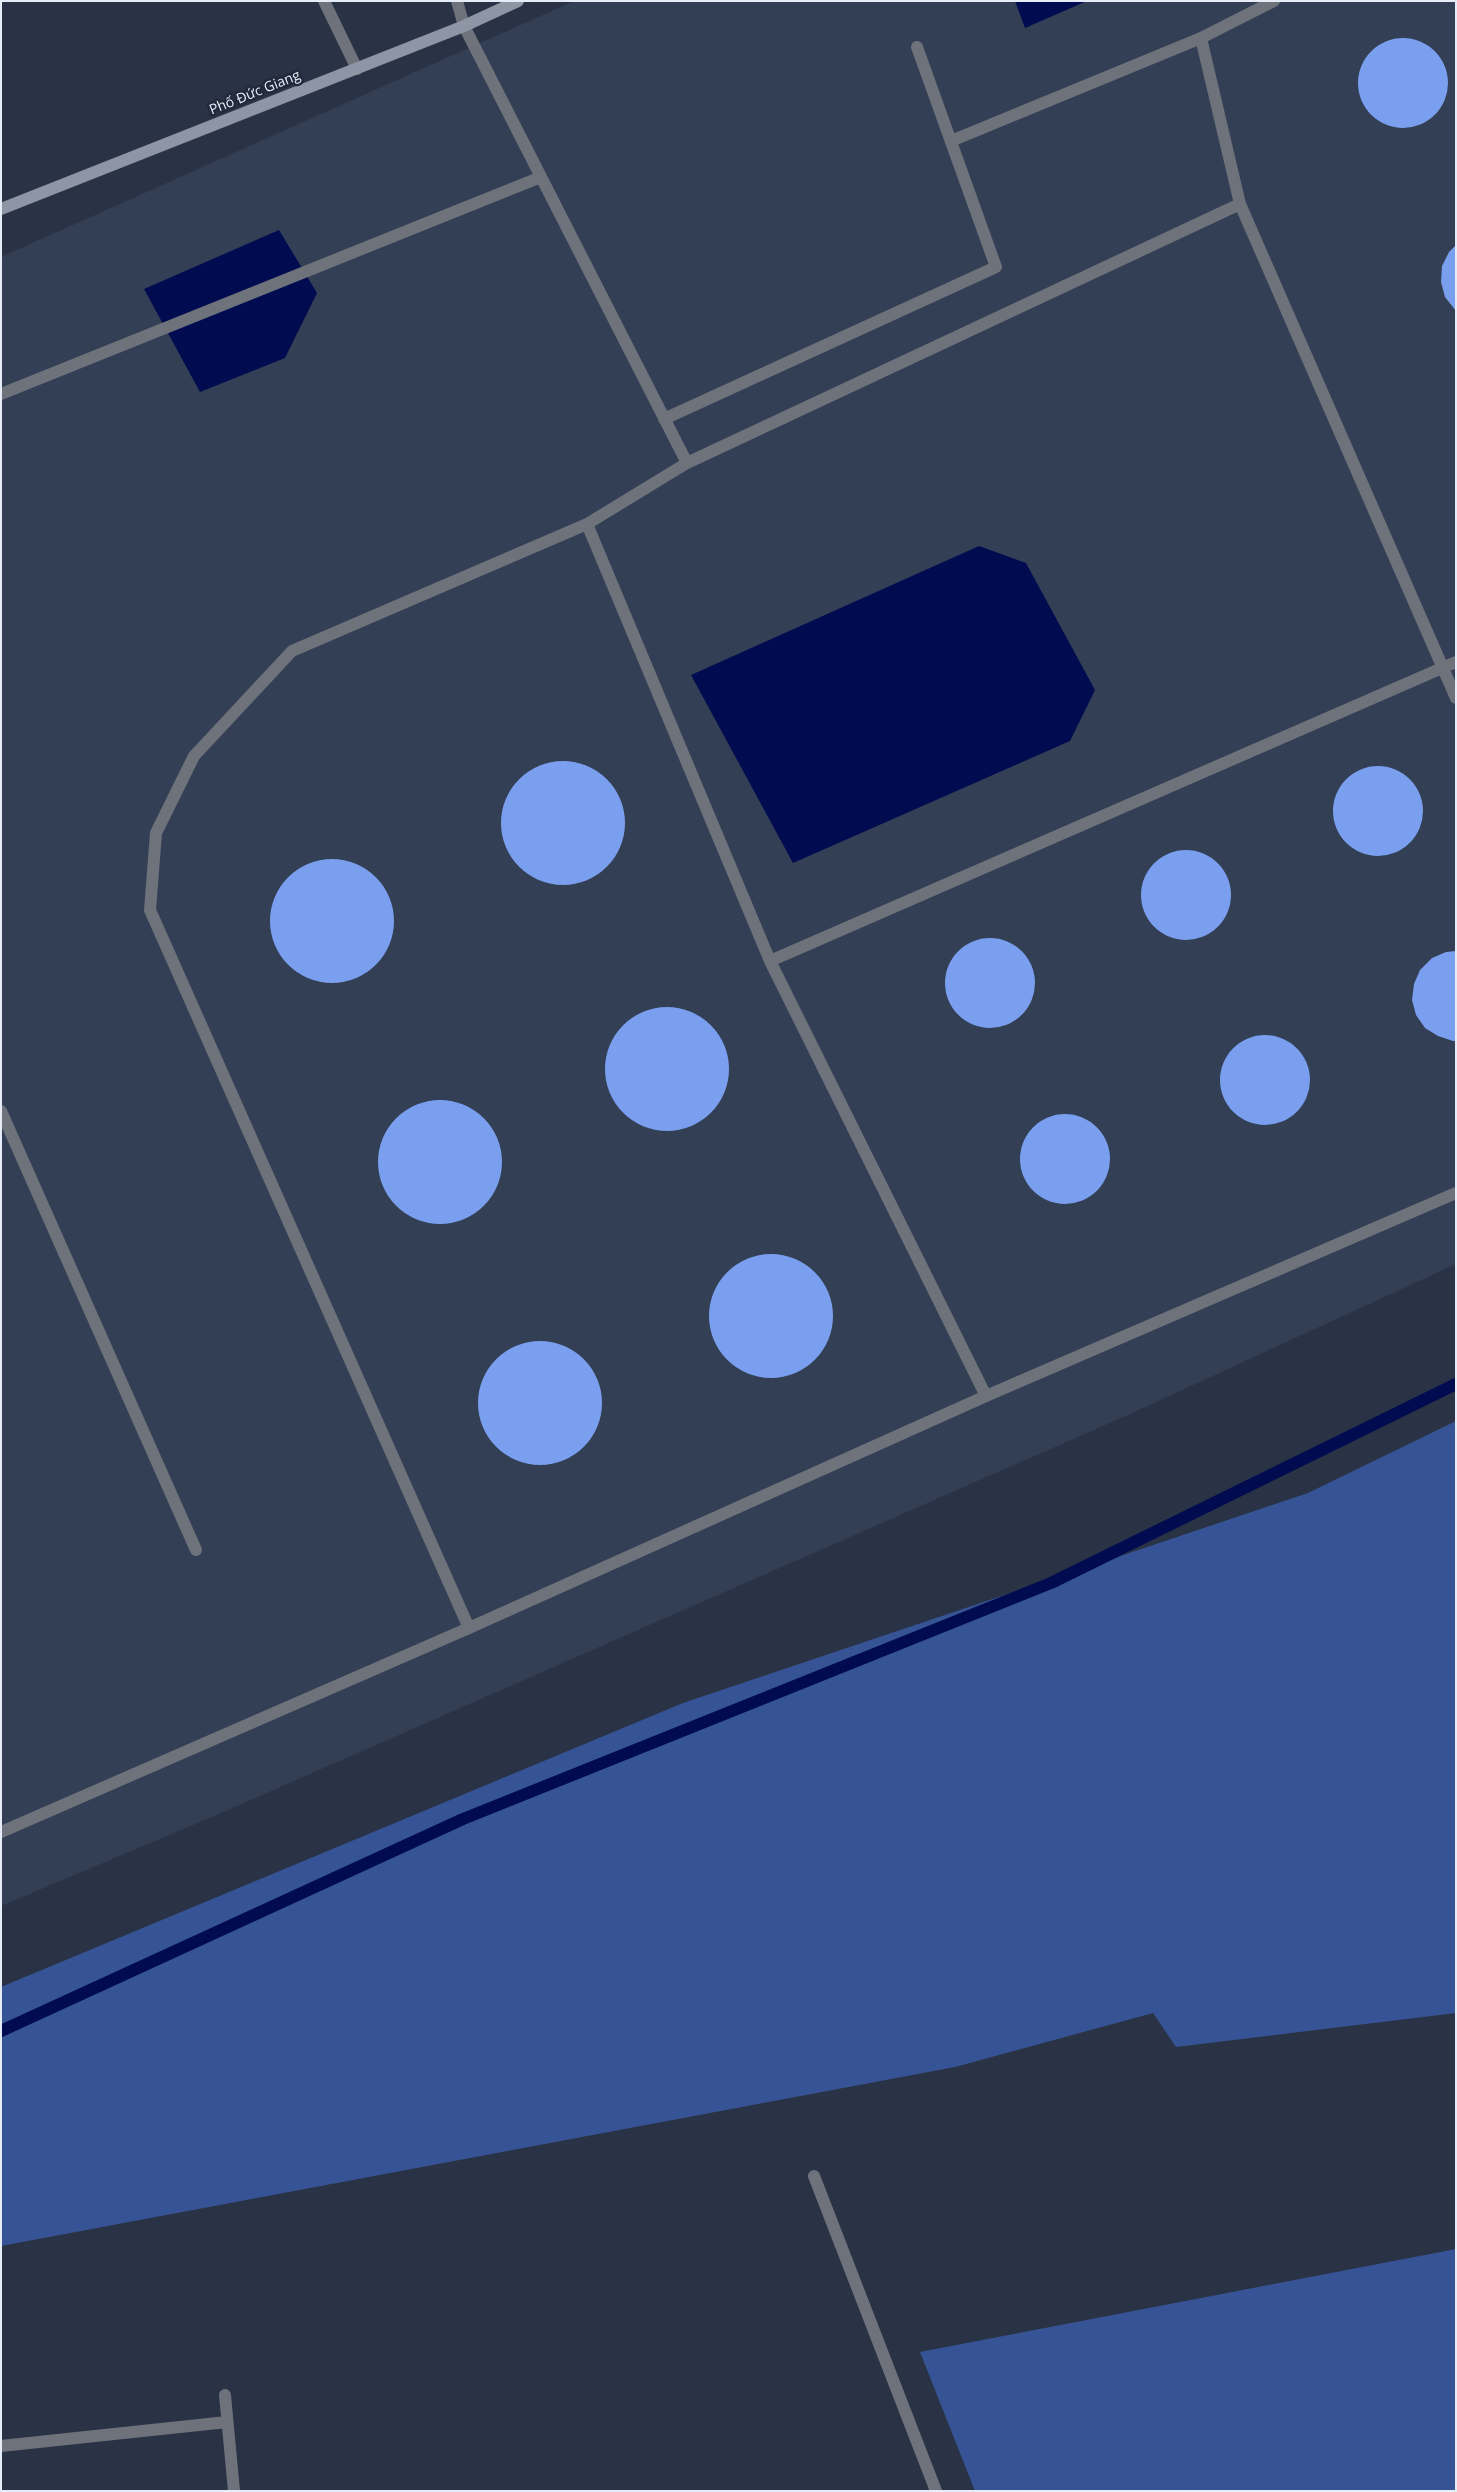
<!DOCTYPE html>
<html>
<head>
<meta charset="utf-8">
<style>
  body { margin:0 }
  #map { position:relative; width:1457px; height:2492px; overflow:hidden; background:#2a3345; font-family:"Open Sans",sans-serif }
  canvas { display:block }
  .frame { position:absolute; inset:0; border:2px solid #e6ecf8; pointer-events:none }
</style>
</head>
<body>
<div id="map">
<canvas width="1457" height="2492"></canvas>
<div class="frame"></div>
</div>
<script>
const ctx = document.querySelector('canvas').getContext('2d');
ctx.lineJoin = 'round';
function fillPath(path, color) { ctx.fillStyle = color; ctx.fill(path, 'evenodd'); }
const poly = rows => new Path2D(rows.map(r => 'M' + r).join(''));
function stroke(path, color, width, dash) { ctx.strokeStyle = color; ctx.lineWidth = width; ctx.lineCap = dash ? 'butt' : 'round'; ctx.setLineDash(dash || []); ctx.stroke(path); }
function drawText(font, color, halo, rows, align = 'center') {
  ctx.font = font + ' "Open Sans",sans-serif'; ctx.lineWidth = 5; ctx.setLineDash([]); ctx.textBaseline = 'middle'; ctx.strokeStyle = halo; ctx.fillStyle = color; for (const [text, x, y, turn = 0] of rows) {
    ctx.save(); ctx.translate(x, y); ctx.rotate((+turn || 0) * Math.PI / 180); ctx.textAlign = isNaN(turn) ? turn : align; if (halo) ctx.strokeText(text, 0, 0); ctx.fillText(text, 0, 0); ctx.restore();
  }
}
const built = poly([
  [574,1,1456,1,1456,1264,1128,1415,212,1817,1,1906,1,257]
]);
const green = poly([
  [1456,1421,1456,2013,1176,2047,1153,2013,955,2067,1,2246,1,1987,683,1703,1308,1493],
  [1456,2249,1456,2491,975,2491,920,2352]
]);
const water = poly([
  [1015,1,1087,1,1025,28],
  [279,230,317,293,285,358,200,392,144,289],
  [979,546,1026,563,1095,690,1070,741,793,863,691,675]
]);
const stream = poly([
  [1,2031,463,1819,1051,1583,1456,1384]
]);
const building = poly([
  '1358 83a45 45 0 1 1 90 0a45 45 0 1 1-90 0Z',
  [1456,245,1456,311,1445,297,1441,282,1442,266,1449,252],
  '501 823a62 62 0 1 1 124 0a62 62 0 1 1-124 0Z',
  '1333 811a45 45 0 1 1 90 0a45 45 0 1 1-90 0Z',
  '1141 895a45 45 0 1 1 90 0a45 45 0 1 1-90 0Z',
  '270 921a62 62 0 1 1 124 0a62 62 0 1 1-124 0Z',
  '945 983a45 45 0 1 1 90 0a45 45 0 1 1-90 0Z',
  [1456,951,1456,1041,1453,1041,1438,1036,1425,1028,1416,1015,1412,1000,1414,984,1420,970,1432,958,1446,952],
  '605 1069a62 62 0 1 1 124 0a62 62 0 1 1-124 0Z',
  '1220 1080a45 45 0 1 1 90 0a45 45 0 1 1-90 0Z',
  '378 1162a62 62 0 1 1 124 0a62 62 0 1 1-124 0Z',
  '1020 1159a45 45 0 1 1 90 0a45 45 0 1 1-90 0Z',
  '709 1316a62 62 0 1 1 124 0a62 62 0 1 1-124 0Z',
  '478 1403a62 62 0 1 1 124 0a62 62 0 1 1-124 0Z'
]);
const lane = poly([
  [324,1,357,69],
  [1274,1,1201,38,1240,204,1456,698],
  [464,26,687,463],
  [951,141,1201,38],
  [1,394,541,177],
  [664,419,996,267,917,47],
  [587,524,770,961,986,1396],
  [770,961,1456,662],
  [1,1111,196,1550],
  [469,1628,150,910,156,833,194,756,292,651,587,524,687,463,1240,204],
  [1,1832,469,1628,986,1396,1456,1193]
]);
const street = poly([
  [457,1,464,26],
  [814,2176,936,2491],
  [225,2395,234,2491],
  [1,2446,227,2422]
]);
const secondary = poly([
  [1,209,464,26,518,1]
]);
const streetNames = [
  ["Phố Đức Giang",255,93,-22]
];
fillPath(built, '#333f55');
fillPath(green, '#365495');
fillPath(water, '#000b50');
stroke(stream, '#000b50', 12);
fillPath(building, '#7a9fee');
stroke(lane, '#6e727b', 12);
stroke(street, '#6e727b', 12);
stroke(secondary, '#8e95a4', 12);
drawText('14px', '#e6ecf8', '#21293a', streetNames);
</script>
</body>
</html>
